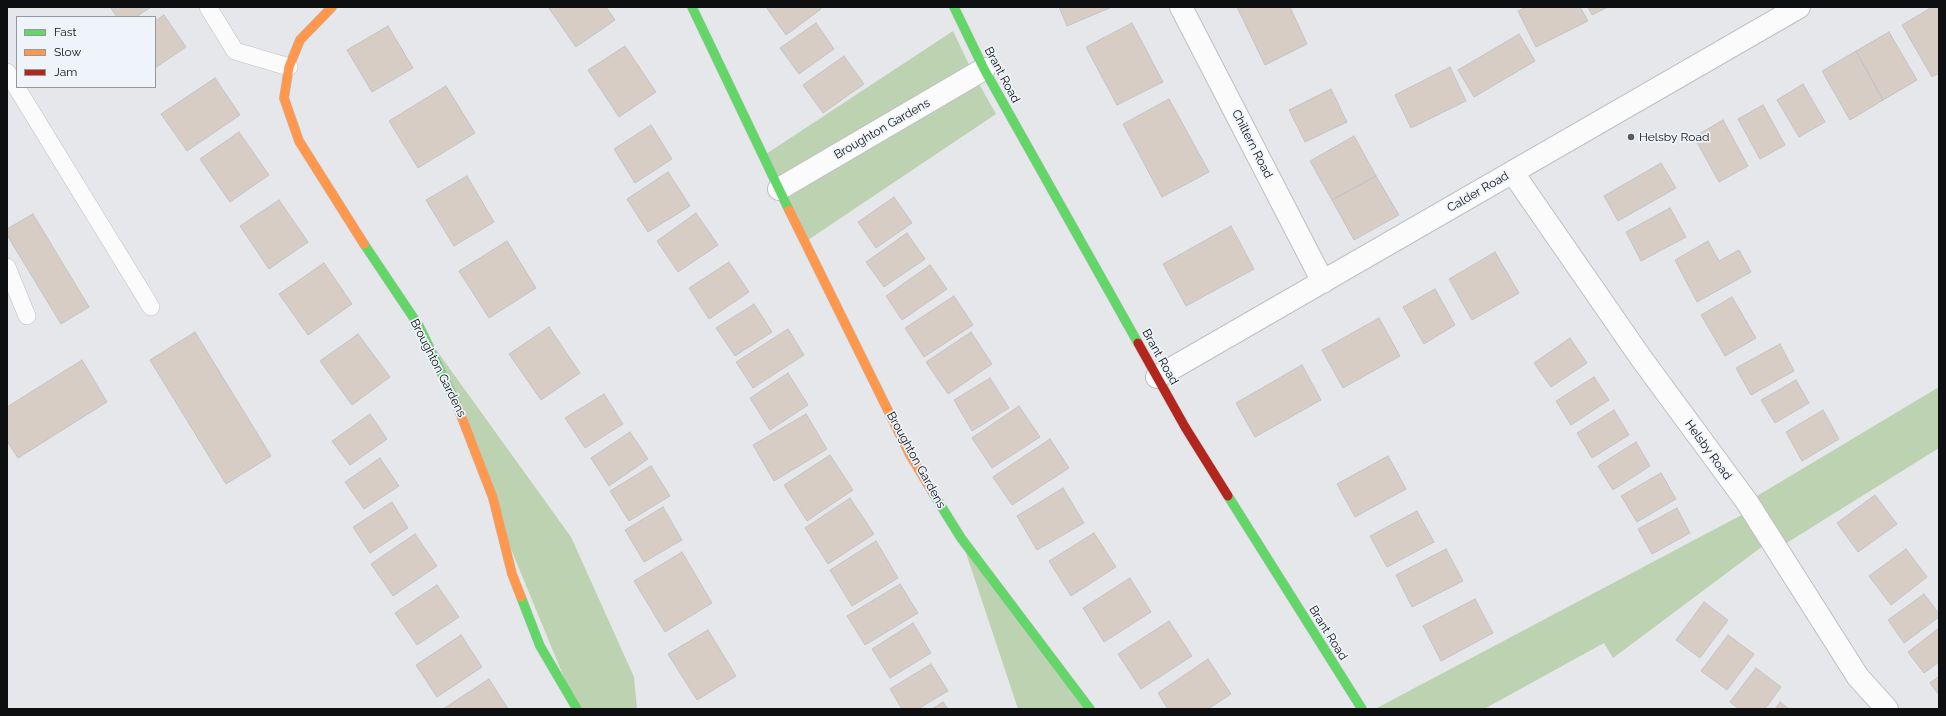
<!DOCTYPE html>
<html>
<head>
<meta charset="utf-8">
<style>
  body { margin:0 }
  #map { position:relative; width:1946px; height:716px; overflow:hidden; background:#e5e7ea; font-family:Raleway,sans-serif }
  canvas { display:block }
  .frame { position:absolute; inset:0; border:8px solid #0e0f11; pointer-events:none }
  .legend { position:absolute; left:16px; top:16px; width:140px; height:72px; box-sizing:border-box; background:#eff4fa; border:1px solid #95989d; margin:0; padding:5px 7px; list-style:none; font-size:12px; color:#0e0f11 }
  .legend li { display:flex; align-items:center; gap:8px; height:20px }
  .legend b { width:20px; border:1px solid #95989d }
</style>
</head>
<body>
<div id="map">
<canvas width="1946" height="716"></canvas>
<div class="frame"></div>
<ul class="legend">
<li><b style="height:5px;background:#63d668"></b>Fast</li>
<li><b style="height:5px;background:#ff974d"></b>Slow</li>
<li><b style="height:5px;background:#b3261e"></b>Jam</li>
</ul>
</div>
<script>
const ctx = document.querySelector('canvas').getContext('2d');
ctx.lineJoin = 'round';
function fillPath(path, color) { ctx.fillStyle = color; ctx.fill(path, 'evenodd'); }
const poly = rows => new Path2D(rows.map(r => 'M' + r).join(''));
function stroke(path, color, width, dash) { ctx.strokeStyle = color; ctx.lineWidth = width; ctx.lineCap = dash ? 'butt' : 'round'; ctx.setLineDash(dash || []); ctx.stroke(path); }
function drawText(font, color, halo, rows, align = 'center') {
  ctx.font = font + ' Raleway,sans-serif'; ctx.lineWidth = 3.5; ctx.setLineDash([]); ctx.textBaseline = 'middle'; ctx.strokeStyle = halo; ctx.fillStyle = color; for (const [text, x, y, turn = 0] of rows) {
    ctx.save(); ctx.translate(x, y); ctx.rotate((+turn || 0) * Math.PI / 180); ctx.textAlign = isNaN(turn) ? turn : align; if (halo) ctx.strokeText(text, 0, 0); ctx.fillText(text, 0, 0); ctx.restore();
  }
}
const green = poly([
  [953,31,974,75,996,114,805,242,763,156],
  [419,326,571,537,634,677,637,709,577,709],
  [1939,387,1939,448,1777,549,1771,540,1613,658,1604,643,1484,709,1375,709,1751,510,1747,502],
  [961,538,1090,709,1018,709]
]);
const building = poly([
  [110,7,151,7,136,17,117,17,110,7],
  [548,7,606,7,615,20,576,47,548,7],
  [766,7,820,7,821,9,786,35,766,7],
  [1059,7,1112,7,1067,26,1059,7],
  [1237,7,1290,7,1307,44,1265,65,1237,7],
  [1526,7,1580,7,1588,21,1536,47,1518,11,1526,7],
  [1588,7,1608,7,1592,15,1588,7],
  [1932,7,1939,7,1939,73,1932,77,1902,25,1932,7],
  [164,15,186,47,155,68,155,21,164,15],
  [816,23,834,49,799,74,780,48,816,23],
  [1132,23,1163,82,1117,105,1086,47,1132,23],
  [388,26,413,68,372,92,347,50,388,26],
  [1889,32,1917,80,1883,100,1856,51,1889,32],
  [1519,34,1535,61,1474,97,1458,70,1519,34],
  [625,46,656,92,619,117,588,70,625,46],
  [1856,51,1883,100,1850,120,1822,71,1856,51],
  [844,56,864,84,823,113,803,85,844,56],
  [1450,67,1466,101,1411,128,1395,95,1450,67],
  [215,78,240,115,187,151,161,114,215,78],
  [1803,84,1825,122,1799,137,1777,100,1803,84],
  [446,86,475,133,418,168,389,121,446,86],
  [1331,89,1347,122,1305,142,1289,110,1331,89],
  [1169,99,1209,172,1162,197,1123,124,1169,99],
  [1763,105,1785,145,1760,159,1738,119,1763,105],
  [1723,120,1748,166,1719,182,1694,137,1723,120],
  [651,125,672,159,635,183,614,149,651,125],
  [239,132,269,175,230,202,200,159,239,132],
  [1354,136,1376,176,1332,200,1310,161,1354,136],
  [1661,163,1676,188,1618,221,1604,196,1661,163],
  [668,172,690,206,648,232,627,199,668,172],
  [467,176,494,222,454,246,426,200,467,176],
  [1376,176,1399,215,1354,240,1332,200,1376,176],
  [894,197,912,223,876,248,858,222,894,197],
  [279,200,308,242,269,269,240,226,279,200],
  [1670,208,1686,237,1641,261,1626,232,1670,208],
  [696,213,718,245,678,272,657,241,696,213],
  [33,214,89,307,61,324,7,235,7,229,33,214],
  [1231,226,1254,269,1186,306,1163,264,1231,226],
  [907,233,925,259,884,287,866,262,907,233],
  [507,241,536,288,489,318,459,271,507,241],
  [1708,241,1719,261,1739,250,1751,272,1697,302,1675,260,1708,241],
  [1495,252,1519,293,1472,320,1449,279,1495,252],
  [729,262,749,292,709,319,689,288,729,262],
  [324,263,352,304,308,335,279,294,324,263],
  [930,265,947,289,902,320,886,296,930,265],
  [1435,289,1455,325,1424,344,1403,307,1435,289],
  [954,296,973,325,924,357,905,328,954,296],
  [1732,297,1756,338,1725,356,1701,315,1732,297],
  [754,304,772,332,735,356,716,328,754,304],
  [1379,318,1400,356,1343,388,1322,350,1379,318],
  [549,327,580,373,541,400,509,354,549,327],
  [788,329,804,355,753,388,736,362,788,329],
  [195,332,271,456,226,484,150,360,195,332],
  [971,332,992,364,948,394,926,362,971,332],
  [358,334,390,377,352,405,320,361,358,334],
  [1570,338,1587,363,1551,387,1534,363,1570,338],
  [1780,344,1794,371,1751,395,1736,368,1780,344],
  [82,360,107,402,18,458,7,441,7,407,82,360],
  [1302,365,1321,400,1255,437,1236,403,1302,365],
  [788,373,808,405,770,430,750,398,788,373],
  [1594,377,1609,400,1571,425,1556,401,1594,377],
  [990,378,1009,408,972,431,954,400,990,378],
  [1796,380,1809,403,1775,423,1761,400,1796,380],
  [604,394,623,424,585,448,565,418,604,394],
  [1019,406,1040,437,992,468,972,438,1019,406],
  [1614,410,1629,435,1592,458,1577,433,1614,410],
  [1823,410,1839,439,1802,461,1786,432,1823,410],
  [370,414,387,439,350,465,332,441,370,414],
  [806,414,827,449,774,481,753,445,806,414],
  [630,432,648,459,609,486,591,458,630,432],
  [1050,439,1069,468,1012,505,993,477,1050,439],
  [1636,442,1650,466,1613,490,1598,466,1636,442],
  [830,455,853,490,807,521,784,485,830,455],
  [1388,456,1406,489,1355,517,1337,484,1388,456],
  [380,458,399,486,364,509,345,482,380,458],
  [651,466,670,496,629,521,610,491,651,466],
  [1661,473,1676,499,1637,522,1621,496,1661,473],
  [1063,488,1084,523,1037,550,1017,516,1063,488],
  [1875,495,1897,524,1858,552,1837,523,1875,495],
  [850,498,874,534,828,564,805,528,850,498],
  [392,502,408,528,370,553,353,527,392,502],
  [663,507,682,540,644,562,625,530,663,507],
  [1677,508,1690,533,1652,554,1638,529,1677,508],
  [1417,511,1434,542,1387,567,1370,536,1417,511],
  [1094,533,1116,567,1071,596,1049,561,1094,533],
  [415,534,437,566,393,596,371,564,415,534],
  [876,541,898,578,852,606,830,570,876,541],
  [1446,549,1463,581,1412,607,1396,575,1446,549],
  [1906,549,1927,577,1891,605,1869,576,1906,549],
  [682,552,712,603,665,632,634,581,682,552],
  [1130,578,1151,612,1104,642,1083,608,1130,578],
  [900,584,918,613,865,645,847,616,900,584],
  [437,585,459,617,417,645,395,613,437,585],
  [1924,594,1939,614,1939,617,1904,643,1888,620,1924,594],
  [1475,599,1493,633,1441,661,1423,626,1475,599],
  [1704,602,1728,620,1700,658,1676,640,1704,602],
  [1169,621,1192,656,1141,689,1118,654,1169,621],
  [913,623,931,653,890,678,872,649,913,623],
  [1939,628,1939,662,1924,673,1908,652,1939,628],
  [708,630,736,676,697,700,668,654,708,630],
  [461,635,482,667,437,697,416,665,461,635],
  [1728,635,1754,654,1727,690,1701,671,1728,635],
  [1208,659,1231,694,1208,709,1168,709,1158,693,1208,659],
  [931,664,948,691,918,709,902,709,890,689,931,664],
  [1756,668,1781,687,1765,709,1739,709,1730,702,1756,668],
  [1939,676,1939,695,1930,683,1939,676],
  [489,679,508,709,443,709,489,679],
  [943,702,948,709,932,709,943,702],
  [1780,702,1789,709,1775,709,1780,702]
]);
const lane = poly([
  [208,7,235,51,289,67],
  [7,72,151,307],
  [7,267,27,316]
]);
const street = poly([
  [1181,7,1323,282],
  [1513,173,1641,358,1747,502,1858,677,1887,709],
  [779,189,984,69],
  [1157,377,1799,7]
]);
const fast = poly([
  [692,7,789,210],
  [954,7,984,69,1138,343],
  [364,244,419,326,457,405],
  [933,493,961,538,1090,709],
  [1228,496,1362,709],
  [521,597,540,646,577,709]
]);
const slow = poly([
  [332,7,300,40,289,67,284,98,299,141,364,244],
  [789,210,910,455,933,493],
  [457,405,493,498,512,574,521,597]
]);
const jam = poly([
  [1138,343,1185,427,1228,496]
]);
const markers = [
  [1631,137,4,"#595b5d"]
];
const streetNames = [
  ["Brant Road",1002,75,62],
  ["Broughton Gardens",882,129,-30],
  ["Chiltern Road",1252,144,63],
  ["Calder Road",1478,192,-30],
  ["Brant Road",1160,357,61],
  ["Broughton Gardens",438,368,63],
  ["Helsby Road",1708,450,54],
  ["Broughton Gardens",916,460,61],
  ["Brant Road",1328,633,58]
];
const poiNames = [
  ["Helsby Road",1639,137]
];
fillPath(green, '#bdd2b1');
fillPath(building, '#d8cdc5');
stroke(building, '#c3c3c4', 1);
stroke(lane, '#bdbfc2', 18);
stroke(street, '#bdbfc2', 24);
stroke(fast, '#bdbfc2', 10);
stroke(slow, '#bdbfc2', 10);
stroke(jam, '#bdbfc2', 10);
stroke(lane, '#fbfbfc', 17);
stroke(street, '#fbfbfc', 22);
stroke(fast, '#63d668', 9);
stroke(slow, '#ff974d', 9);
stroke(jam, '#b3261e', 9);
for (const [x, y, r, color] of markers) { const dot = new Path2D(); dot.arc(x, y, r, 0, 2 * Math.PI); ctx.fillStyle = color; ctx.fill(dot); stroke(dot, '#eff4fa', 1.5); }
drawText('12px', '#0e0f11', '#eff4fa', streetNames);
drawText('12px', '#0e0f11', '#eff4fa', poiNames, 'left');
</script>
</body>
</html>
